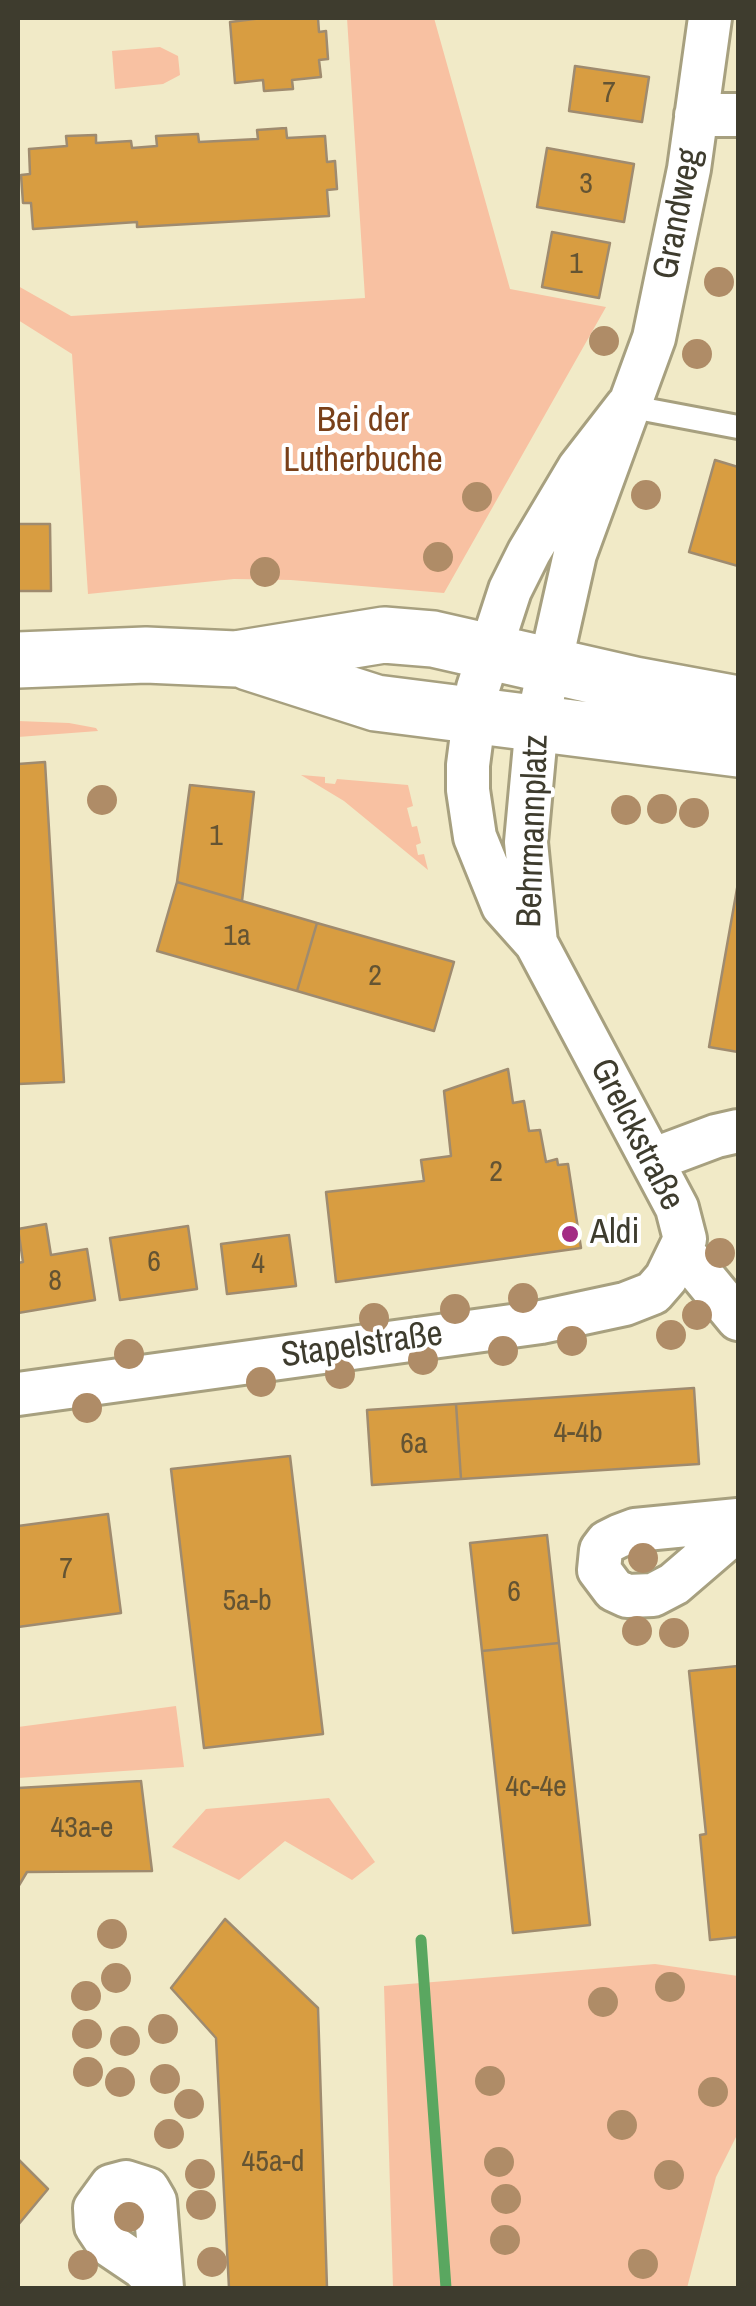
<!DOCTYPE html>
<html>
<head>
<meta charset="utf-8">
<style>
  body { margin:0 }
  #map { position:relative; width:756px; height:2306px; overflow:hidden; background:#f1eac7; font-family:"Archivo Narrow",sans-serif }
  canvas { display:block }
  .frame { position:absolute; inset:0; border:20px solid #3e3c2e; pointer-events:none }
</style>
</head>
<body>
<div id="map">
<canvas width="756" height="2306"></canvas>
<div class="frame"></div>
</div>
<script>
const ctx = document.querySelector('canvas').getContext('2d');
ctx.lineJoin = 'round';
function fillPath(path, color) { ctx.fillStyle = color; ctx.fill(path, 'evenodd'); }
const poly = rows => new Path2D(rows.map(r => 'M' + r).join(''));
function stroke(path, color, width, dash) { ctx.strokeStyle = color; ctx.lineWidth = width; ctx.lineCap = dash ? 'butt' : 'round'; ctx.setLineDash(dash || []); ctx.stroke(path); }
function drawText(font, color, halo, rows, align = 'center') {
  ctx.font = font + ' "Archivo Narrow",sans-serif'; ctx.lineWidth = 8; ctx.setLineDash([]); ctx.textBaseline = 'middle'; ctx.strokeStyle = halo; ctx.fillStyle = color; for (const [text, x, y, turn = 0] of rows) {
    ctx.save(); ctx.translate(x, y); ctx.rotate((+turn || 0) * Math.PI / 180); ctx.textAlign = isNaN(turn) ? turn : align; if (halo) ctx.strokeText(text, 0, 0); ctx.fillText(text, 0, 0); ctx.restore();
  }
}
const green = poly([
  [347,18,434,18,510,289,606,307,444,593,291,580,234,579,88,594,72,354,18,320,18,286,71,316,365,298],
  [160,47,178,56,180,75,163,84,115,89,112,51],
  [18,721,69,723,96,728,98,731,18,737],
  [301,775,325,777,325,783,335,784,337,779,408,785,413,806,407,808,412,827,417,826,421,843,416,845,418,855,424,854,428,870,344,801],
  [176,1706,184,1767,18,1778,18,1727],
  [329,1798,375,1862,352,1880,285,1841,239,1880,172,1847,206,1809],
  [655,1964,738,1976,738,2133,716,2177,687,2288,393,2288,384,1986]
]);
const stream = poly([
  [421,1940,446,2288]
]);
const building = poly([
  [262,18,318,18,319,32,326,31,328,59,319,60,321,77,292,80,293,89,264,91,263,80,235,83,230,22,262,18],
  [575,66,649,77,642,122,569,111,575,66],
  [286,128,287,138,325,136,327,162,335,161,337,189,327,190,329,216,137,227,137,222,33,229,31,203,23,203,21,175,30,174,29,149,67,146,66,136,96,135,96,143,131,141,132,148,157,146,156,136,198,134,199,142,258,139,257,130,286,128],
  [547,148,634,164,624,222,537,207,547,148],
  [552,232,610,243,599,298,542,287,552,232],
  [715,460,738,467,738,566,689,552,715,460],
  [18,524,50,524,51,591,18,591,18,524],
  [45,762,64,1082,18,1084,18,764,45,762],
  [190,785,254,792,242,901,177,882,190,785],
  [177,882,317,923,297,991,157,951,177,882],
  [738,883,738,1052,709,1047,738,883],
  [317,923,454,962,434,1031,297,991,317,923],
  [508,1069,513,1103,524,1101,529,1131,540,1130,546,1162,557,1159,558,1165,568,1164,581,1248,336,1282,326,1192,424,1181,421,1160,451,1156,444,1091,508,1069],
  [46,1224,51,1255,87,1249,95,1300,18,1313,18,1263,23,1262,18,1229,46,1224],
  [188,1226,197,1289,120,1300,110,1238,188,1226],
  [289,1235,296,1286,227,1294,221,1244,289,1235],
  [694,1388,699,1464,461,1479,456,1404,694,1388],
  [456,1404,461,1479,372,1485,367,1410,456,1404],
  [290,1456,323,1734,204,1748,171,1469,290,1456],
  [108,1514,121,1613,18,1627,18,1526,108,1514],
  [547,1535,559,1643,482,1651,470,1543,547,1535],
  [559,1643,590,1925,513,1933,482,1651,559,1643],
  [738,1666,738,1937,710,1940,700,1835,706,1834,689,1671,738,1666],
  [141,1781,152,1871,27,1872,18,1887,18,1788,141,1781],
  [225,1919,318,2008,327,2288,229,2288,216,2038,171,1988,225,1919],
  [18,2159,48,2189,18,2225,18,2159]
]);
const service = poly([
  [627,406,738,427]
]);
const minor = poly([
  [696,115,738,115],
  [536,943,526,842,537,723,575,554,654,338,689,169,710,18],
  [652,1160,716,1136,738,1131],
  [682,1251,738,1319],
  [18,1394,541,1322,625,1304,653,1293,666,1278,685,1239,677,1208,536,943,503,906,475,837,468,790,468,765,478,688,510,590,529,552,579,468,627,406],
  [738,1520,635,1530,619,1536,607,1542,601,1550,599,1570,614,1590,627,1596,653,1595,674,1584,738,1529],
  [162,2288,142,2267,108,2244,96,2226,95,2208,111,2186,126,2182,148,2189,155,2201,162,2288]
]);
const primary = poly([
  [18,660,146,655,236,659,384,635,433,639,635,685,738,704],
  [248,662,376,703,738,749]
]);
const trees = [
  [719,282],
  [604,341],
  [697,354],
  [646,495],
  [477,497],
  [438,557],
  [265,572],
  [102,800],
  [662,809],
  [626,810],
  [694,813],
  [720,1253],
  [523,1298],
  [455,1309],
  [697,1315],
  [374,1318],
  [671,1335],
  [572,1341],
  [503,1351],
  [129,1354],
  [423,1360],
  [340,1374],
  [261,1382],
  [87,1408],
  [643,1558],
  [637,1631],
  [674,1633],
  [112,1934],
  [116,1978],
  [670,1987],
  [86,1996],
  [603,2002],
  [163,2029],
  [87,2034],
  [125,2041],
  [88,2072],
  [165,2079],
  [490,2081],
  [120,2082],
  [713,2092],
  [189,2104],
  [622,2125],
  [169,2134],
  [499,2162],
  [200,2174],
  [669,2175],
  [506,2199],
  [201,2205],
  [129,2217],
  [505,2240],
  [212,2262],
  [643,2264],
  [83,2265]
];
const markers = [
  [570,1234,10,"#a32c84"]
];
const numberNames = [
  ["7",609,94],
  ["3",586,185],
  ["1",576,265],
  ["1",216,837],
  ["1a",237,937],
  ["2",375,977],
  ["2",496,1173],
  ["6",154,1263],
  ["4",258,1265],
  ["8",55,1282],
  ["4-4b",578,1434],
  ["6a",414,1445],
  ["7",66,1570],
  ["6",514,1593],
  ["5a-b",247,1602],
  ["4c-4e",536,1788],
  ["43a-e",82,1829],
  ["45a-d",273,2163]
];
const streetNames = [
  ["Grandweg",679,214,-79],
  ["Behrmannplatz",534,831,-88],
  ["Grelckstraße",636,1135,63],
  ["Stapelstraße",362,1346,-8]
];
const parkNames = [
  ["Bei der",363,422],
  ["Lutherbuche",363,462]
];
const poiNames = [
  ["Aldi",590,1234]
];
fillPath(green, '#f8c1a2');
stroke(stream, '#5aa760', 11);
fillPath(building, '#d89d41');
stroke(building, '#9f8b6f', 2.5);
stroke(service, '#a7a07f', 28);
stroke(minor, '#a7a07f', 48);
stroke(primary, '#a7a07f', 60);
stroke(service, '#fff', 22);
stroke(minor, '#fff', 42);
stroke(primary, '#fff', 55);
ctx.fillStyle = '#af8c67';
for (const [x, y] of trees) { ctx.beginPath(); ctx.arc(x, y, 15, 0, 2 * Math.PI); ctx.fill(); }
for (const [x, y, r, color] of markers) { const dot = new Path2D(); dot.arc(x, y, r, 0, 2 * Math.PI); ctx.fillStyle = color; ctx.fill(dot); stroke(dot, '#fff', 4); }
drawText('30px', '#645433', null, numberNames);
drawText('35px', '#3e3c2e', '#fff', streetNames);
drawText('35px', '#794019', '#fff', parkNames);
drawText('35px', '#3e3c2e', '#fff', poiNames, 'left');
</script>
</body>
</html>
